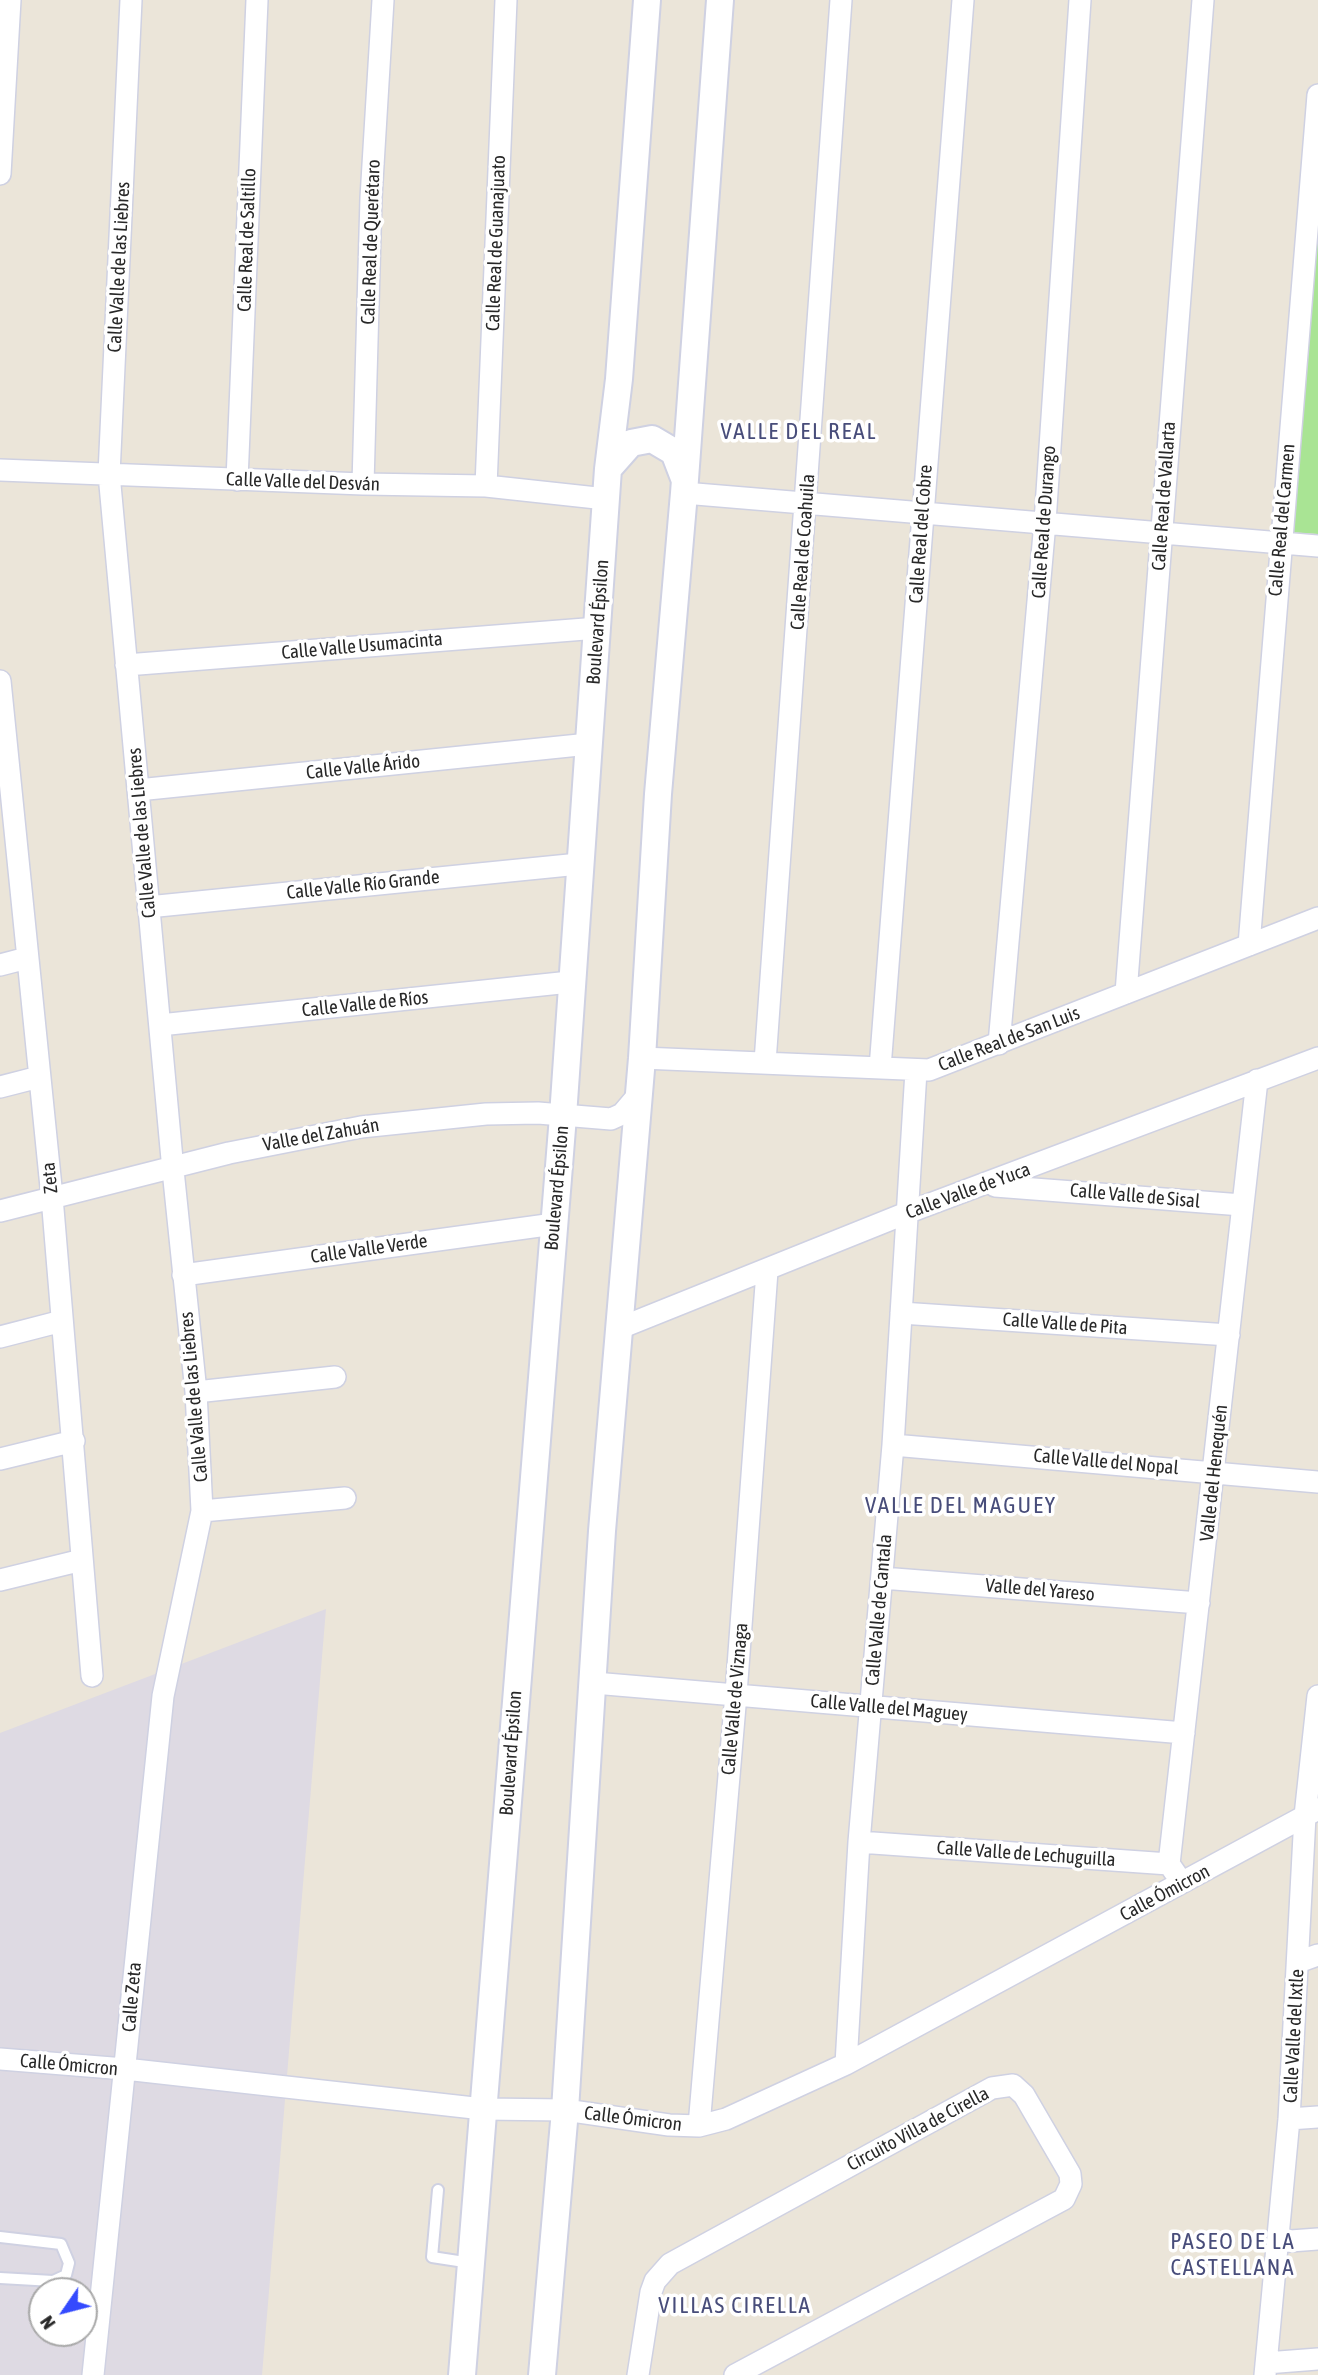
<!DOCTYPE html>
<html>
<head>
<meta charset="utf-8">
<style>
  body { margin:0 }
  #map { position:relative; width:1318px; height:2375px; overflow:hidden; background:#ebe5d9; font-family:"Asap Condensed",sans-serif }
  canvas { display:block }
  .north { position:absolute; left:28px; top:2277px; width:70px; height:70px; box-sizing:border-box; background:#fff; border:2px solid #a9a9a9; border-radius:50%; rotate:235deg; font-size:19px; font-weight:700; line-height:28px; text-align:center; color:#282828 }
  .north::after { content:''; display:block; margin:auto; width:24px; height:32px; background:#344afe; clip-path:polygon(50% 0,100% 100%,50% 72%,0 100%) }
</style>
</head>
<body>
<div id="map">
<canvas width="1318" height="2375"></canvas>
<div class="north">N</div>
</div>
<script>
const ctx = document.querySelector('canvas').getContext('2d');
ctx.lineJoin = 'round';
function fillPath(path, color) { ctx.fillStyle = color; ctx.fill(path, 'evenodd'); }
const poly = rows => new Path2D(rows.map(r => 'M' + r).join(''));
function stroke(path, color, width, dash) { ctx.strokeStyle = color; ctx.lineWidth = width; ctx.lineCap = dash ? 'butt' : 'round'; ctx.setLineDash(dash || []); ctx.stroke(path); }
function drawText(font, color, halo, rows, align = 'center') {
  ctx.font = font + ' "Asap Condensed",sans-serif'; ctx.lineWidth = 7; ctx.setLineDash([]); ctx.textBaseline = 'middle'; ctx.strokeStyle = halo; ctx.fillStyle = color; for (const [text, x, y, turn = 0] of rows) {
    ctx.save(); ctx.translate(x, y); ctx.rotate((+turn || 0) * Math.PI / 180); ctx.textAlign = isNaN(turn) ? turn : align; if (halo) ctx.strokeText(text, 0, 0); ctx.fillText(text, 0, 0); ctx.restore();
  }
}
const industrial = poly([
  [326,1609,262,2375,0,2375,0,1733],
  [42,2291,84,2291,84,2333,42,2333]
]);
const green = poly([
  [1318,237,1318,534,1288,532]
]);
const service = poly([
  [438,2190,432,2257,471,2263],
  [0,2237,61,2244,69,2263,66,2275,53,2281,0,2278]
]);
const minor = poly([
  [0,174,10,0],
  [0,470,363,484,486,486,606,499],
  [237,480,257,0],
  [363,484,371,198,383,0],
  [486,486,506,0],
  [684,493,1318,546],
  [126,665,598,628],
  [0,681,52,1197,92,1676],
  [138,790,589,744],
  [148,907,579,864],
  [1249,945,1318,95],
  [0,965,27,958],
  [1126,993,1203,0],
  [160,1025,570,982],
  [999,1044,1045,522,1080,0],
  [642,1058,929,1070,1318,918],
  [765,1062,841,0],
  [880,1068,963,0],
  [0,1087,39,1077],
  [995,1186,1242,1205],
  [0,1211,229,1153,361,1127,486,1114,538,1113,611,1119,622,1114,639,1094],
  [183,1275,554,1224],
  [901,1313,1229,1335],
  [620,1328,909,1212,1318,1058],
  [0,1337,62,1321],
  [196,1392,335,1377],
  [893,1445,1318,1482],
  [0,1459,74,1441],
  [202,1511,345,1498],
  [882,1578,1199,1603],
  [0,1580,82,1560],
  [594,1683,1184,1733],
  [859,1842,1169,1864,1176,1874],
  [1169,1864,1257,1080],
  [1298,1962,1318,1955],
  [0,2059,125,2069,483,2109,565,2110,669,2125,699,2126,726,2119,846,2064,1318,1809],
  [846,2064,859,1842,893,1445,916,1071],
  [1289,2119,1318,2117],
  [699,2126,736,1694,767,1271],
  [1277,2242,1318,2239],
  [1266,2363,1318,2359],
  [93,2375,163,1696,202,1511,196,1392,173,1170,109,474,131,0],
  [638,2375,651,2292,655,2281,670,2264,992,2088,1013,2085,1024,2095,1070,2174,1071,2184,1064,2199,735,2375],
  [1265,2375,1289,2119,1305,1816,1318,1696]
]);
const tertiary = poly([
  [608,469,631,443,652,439,674,452,684,478],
  [462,2375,563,1116,608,469,619,379,647,0],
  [542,2375,565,2110,602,1531,642,1058,658,794,684,493,720,0]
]);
const streetNames = [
  ["Calle Real de Saltillo",247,240,-88],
  ["Calle Real de Querétaro",371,242,-88],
  ["Calle Real de Guanajuato",496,243,-88],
  ["Calle Valle de las Liebres",119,267,-87],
  ["Calle Valle del Desván",303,482,2],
  ["Calle Real de Vallarta",1164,496,-86],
  ["Calle Real del Carmen",1282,520,-85],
  ["Calle Real de Durango",1044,522,-86],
  ["Calle Real del Cobre",921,534,-86],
  ["Calle Real de Coahuila",803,552,-86],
  ["Boulevard Épsilon",598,622,-86],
  ["Calle Valle Usumacinta",362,646,-5],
  ["Calle Valle Árido",363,767,-6],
  ["Calle Valle de las Liebres",142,833,-95],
  ["Calle Valle Río Grande",363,885,-6],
  ["Calle Valle de Ríos",365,1004,-6],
  ["Calle Real de San Luis",1009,1039,-21],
  ["Valle del Zahuán",321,1135,-10],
  ["Zeta",50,1178,-96],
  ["Boulevard Épsilon",557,1188,-85],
  ["Calle Valle de Yuca",968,1191,-20],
  ["Calle Valle de Sisal",1135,1196,5],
  ["Calle Valle Verde",369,1249,-8],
  ["Calle Valle de Pita",1065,1324,4],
  ["Calle Valle de las Liebres",194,1397,-95],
  ["Calle Valle del Nopal",1106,1462,5],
  ["Valle del Henequén",1214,1473,-84],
  ["Valle del Yareso",1040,1590,5],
  ["Calle Valle de Cantala",879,1610,-85],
  ["Calle Valle de Viznaga",735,1699,-85],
  ["Calle Valle del Maguey",889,1708,5],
  ["Boulevard Épsilon",511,1753,-86],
  ["Calle Valle de Lechuguilla",1026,1854,4],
  ["Calle Ómicron",1165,1893,-28],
  ["Calle Zeta",132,1997,-85],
  ["Calle Valle del Ixtle",1294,2036,-87],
  ["Calle Ómicron",69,2065,5],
  ["Calle Ómicron",633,2119,7],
  ["Circuito Villa de Cirella",918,2129,-28]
];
const quarterNames = [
  ["VALLE DEL REAL",799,432],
  ["VALLE DEL MAGUEY",961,1506],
  ["PASEO DE LA",1233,2242],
  ["CASTELLANA",1233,2268],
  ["VILLAS CIRELLA",735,2306]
];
fillPath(industrial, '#dedae3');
fillPath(green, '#a9e494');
stroke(service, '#cfd1e2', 14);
stroke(minor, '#cfd1e2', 24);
stroke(tertiary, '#cfd1e2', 30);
stroke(service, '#fff', 10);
stroke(minor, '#fff', 21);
stroke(tertiary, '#fff', 26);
drawText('19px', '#282828', '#fff', streetNames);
ctx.letterSpacing = '2px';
drawText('23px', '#484d7a', '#fff', quarterNames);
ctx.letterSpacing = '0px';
</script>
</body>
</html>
